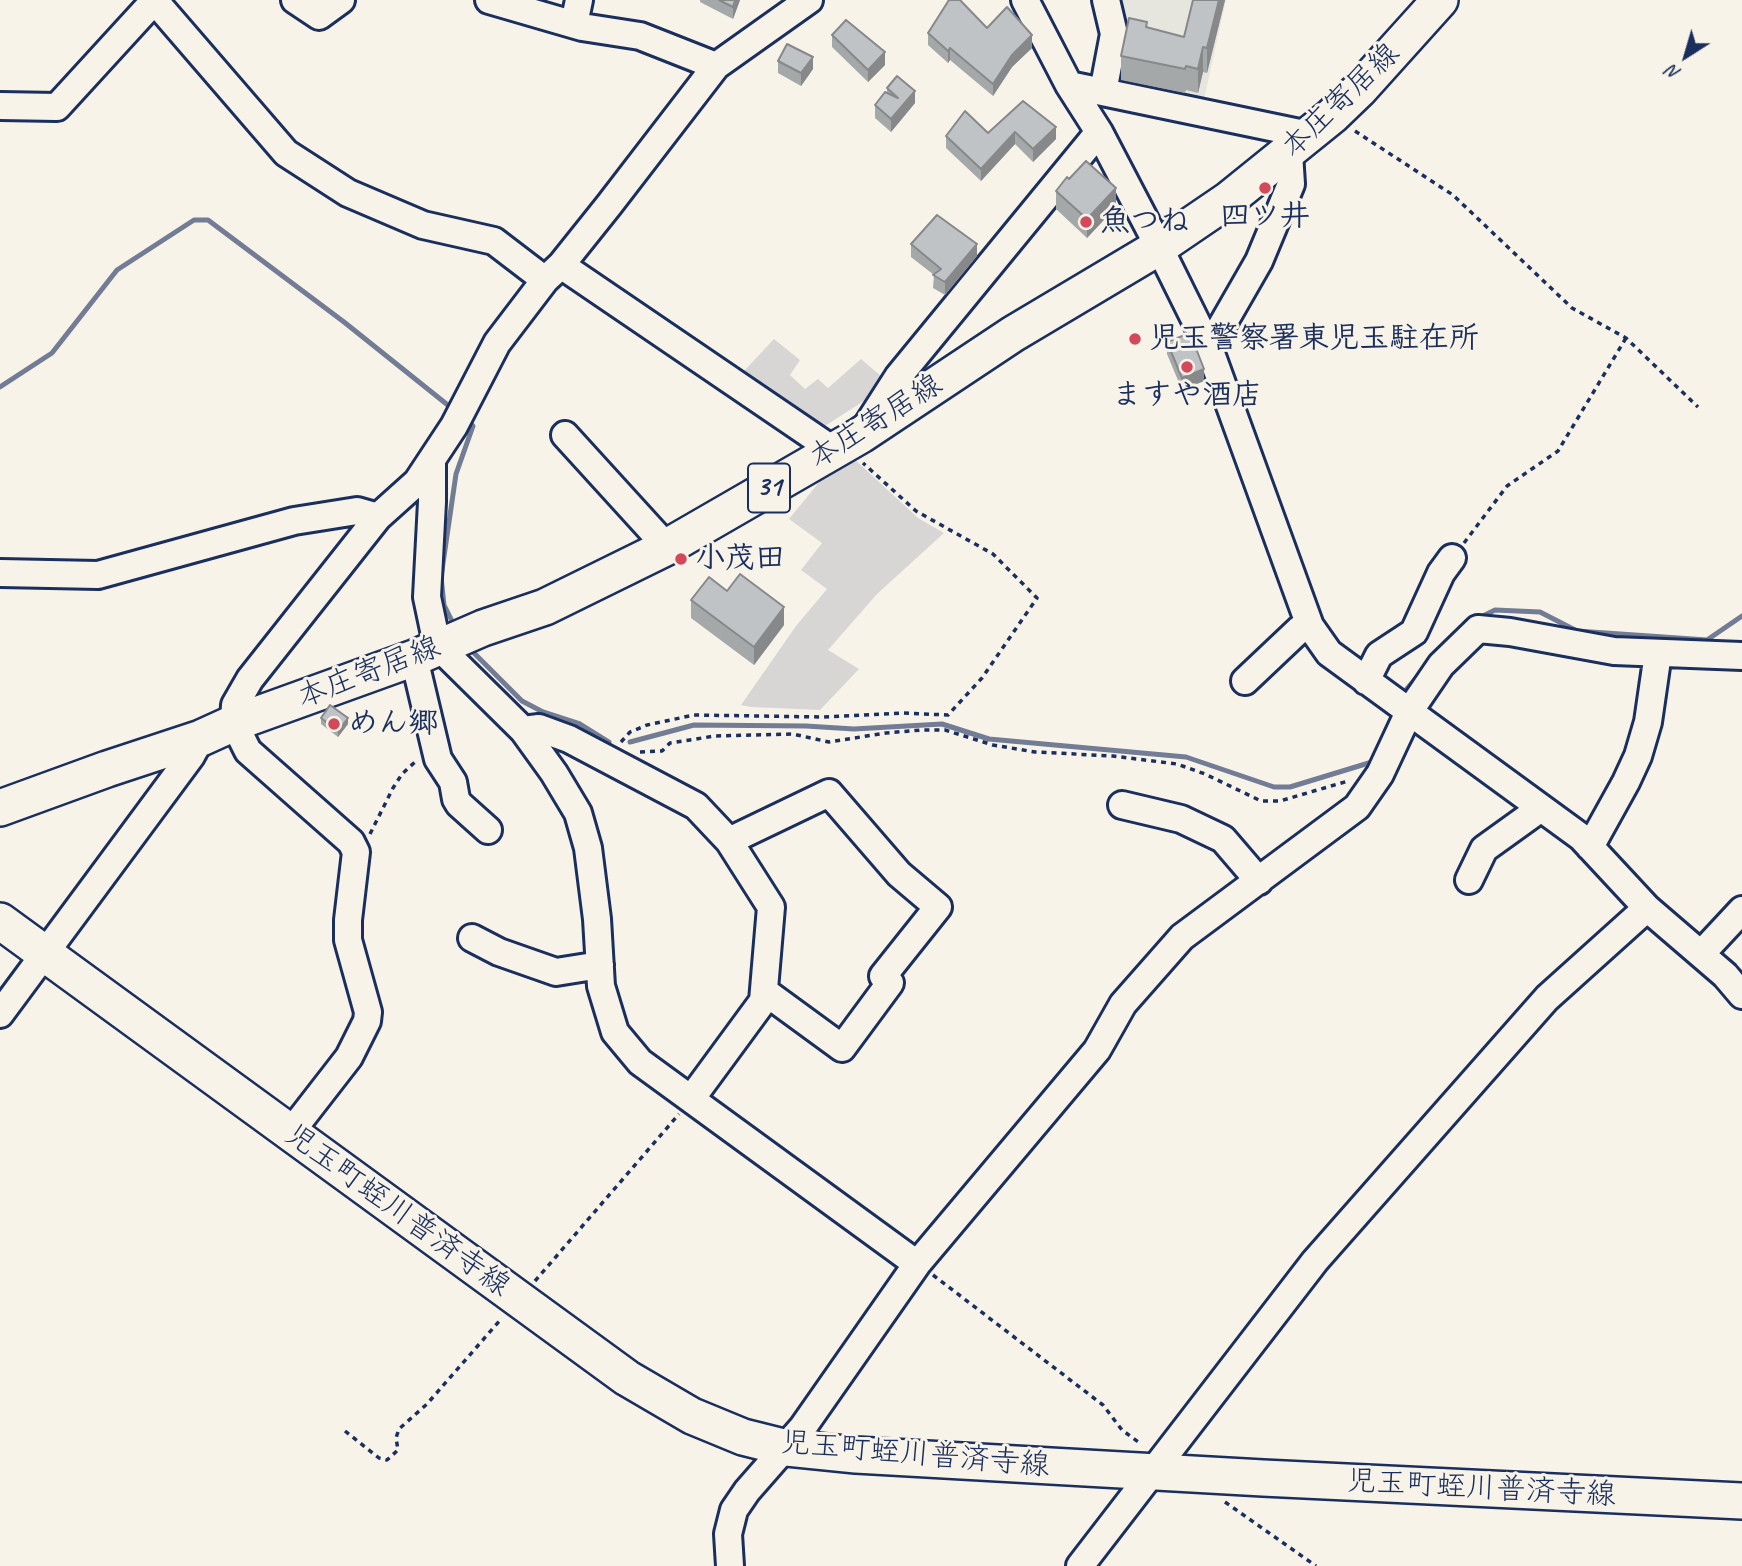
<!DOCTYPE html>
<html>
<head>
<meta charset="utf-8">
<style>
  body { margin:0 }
  #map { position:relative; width:1742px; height:1566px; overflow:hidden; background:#f7f3e8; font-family:Caveat,sans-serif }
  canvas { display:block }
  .north { position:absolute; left:1651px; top:21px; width:70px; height:70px; -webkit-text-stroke:5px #f7f3e8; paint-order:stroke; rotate:217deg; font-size:19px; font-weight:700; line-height:28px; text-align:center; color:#1b2f5e }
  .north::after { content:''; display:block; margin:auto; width:24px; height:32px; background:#1b2f5e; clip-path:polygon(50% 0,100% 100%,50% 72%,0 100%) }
</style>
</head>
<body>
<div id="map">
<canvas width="1742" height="1566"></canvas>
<div class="north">N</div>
</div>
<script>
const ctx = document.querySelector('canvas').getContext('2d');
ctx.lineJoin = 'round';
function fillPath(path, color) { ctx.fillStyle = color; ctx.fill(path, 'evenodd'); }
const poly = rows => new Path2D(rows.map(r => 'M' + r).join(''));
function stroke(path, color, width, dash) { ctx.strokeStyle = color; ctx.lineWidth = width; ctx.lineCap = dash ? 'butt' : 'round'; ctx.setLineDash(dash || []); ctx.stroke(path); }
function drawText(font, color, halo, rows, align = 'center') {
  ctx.font = font + ' Caveat,"Klee One",sans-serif'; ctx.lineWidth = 6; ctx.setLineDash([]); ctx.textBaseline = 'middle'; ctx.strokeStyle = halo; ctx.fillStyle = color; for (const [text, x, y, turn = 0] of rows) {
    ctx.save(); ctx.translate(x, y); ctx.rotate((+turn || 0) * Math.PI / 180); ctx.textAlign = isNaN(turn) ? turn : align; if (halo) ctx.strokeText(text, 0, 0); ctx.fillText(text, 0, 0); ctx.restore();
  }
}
const built = poly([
  [1114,0,1226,0,1203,104,1117,83]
]);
const green = poly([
  [774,339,800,360,790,375,805,389,818,379,828,388,861,359,888,382,870,397,825,426,744,371],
  [852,457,918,518,944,533,877,594,828,650,859,669,820,710,751,707,741,705,796,626,827,589,801,570,822,543,789,519,830,469]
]);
const stream = poly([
  [0,387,52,353,117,270,194,220,208,220,344,322,454,410],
  [1477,619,1495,610,1540,612,1577,631,1707,640,1742,616],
  [452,621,444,605,441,577,456,474,473,426,467,420],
  [474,653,522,701,543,712,580,724,609,742],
  [1406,690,1424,669],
  [630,742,694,725,806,726,854,729,942,724,989,739,1186,757,1274,787,1290,787,1372,762,1376,758]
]);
const path = poly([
  [1355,131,1453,195,1572,308,1626,338,1698,407],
  [1464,543,1507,486,1558,451,1626,338],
  [621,742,630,732,647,725,694,715,823,717,902,713,948,715,982,678,1037,598,993,554,916,511,863,463],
  [640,752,662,751,670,743,715,736,793,734,829,742,886,733,921,730,945,730,993,745,1035,752,1113,756,1177,764,1205,774,1261,801,1280,801,1348,781],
  [370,834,393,788,402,774,416,761],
  [933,1275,1103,1405,1122,1430,1141,1444],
  [535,1281,679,1114],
  [345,1431,379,1458,387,1460,398,1450,396,1438,399,1429,427,1404,502,1318],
  [1225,1502,1316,1566]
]);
const minor = poly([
  [154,0,286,153,348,193,423,225,494,241,545,280],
  [295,0,319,16,341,0],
  [489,0,582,27,640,36,716,66],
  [1025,0,1069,85,1099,132,1159,247,1209,348,1310,626,1329,653,1581,837,1647,908,1725,975,1742,995],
  [574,24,579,0],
  [1069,85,1309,135],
  [1103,92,1114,34,1106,0],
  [0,106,57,107,155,0],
  [561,265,833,450],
  [1209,348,1259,261,1291,184,1289,153],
  [866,427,898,377,1099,132],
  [565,435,667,547],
  [432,462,432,502,427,597,435,635,438,646,523,730,554,773,578,813,588,848,597,919,601,986,615,1032,640,1062,917,1264],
  [0,573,98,575,294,521,357,511,378,517],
  [414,658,438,759,453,782,456,799,459,804,488,830],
  [1245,681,1300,629,1310,626],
  [1366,681,1379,655,1414,632,1441,573,1452,558],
  [523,730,539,728,569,739,696,806,729,841,771,907,763,1001,691,1099],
  [1122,805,1181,819,1223,839,1259,881],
  [729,841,829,793,899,874,938,907,883,976,890,983,842,1048,764,991],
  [1590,847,1626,782,1638,756,1648,722,1658,653],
  [1469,880,1484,849,1541,808],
  [472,938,499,952,556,972,600,965],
  [1701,954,1742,910],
  [0,1014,191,756,201,738],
  [290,1133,349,1057,367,1021,368,1012,348,940,348,920,356,852,351,842,248,751,234,723,235,705,250,679,378,517,417,482,454,426,497,343,545,280,561,265,609,205,716,66,809,0],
  [730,1566,728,1534,734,1510,747,1491,803,1427,917,1264,1097,1050,1123,1004,1182,937,1357,807,1380,774,1409,712,1441,665,1478,629,1510,632,1614,651,1742,656],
  [1080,1566,1315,1261,1547,998,1647,908]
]);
const major = poly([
  [0,808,107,769,201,738,234,723,414,658,483,628,545,607,667,547,861,435,1013,334,1159,247,1228,200,1332,116,1359,90,1440,0],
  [0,921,627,1378,692,1416,743,1437,787,1448,856,1455,1263,1478,1742,1501]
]);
const wall = poly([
  [700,0,740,0,733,19,700,2],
  [947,0,960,0,987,28,1032,48,1012,67,993,96,950,60,948,63,928,45,928,33,949,1],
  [1193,0,1225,0,1207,73,1203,72,1198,93,1186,90,1185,93,1121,80,1121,56,1147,28,1184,37],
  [832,35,885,65,868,82,832,47],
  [778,61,813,69,801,86,778,73],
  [887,88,915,103,891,132,875,118,875,105,887,93],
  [1023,101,1056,139,1033,162,1015,144,981,181,946,148,946,136,988,133],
  [1069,179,1116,207,1087,238,1056,209,1056,191],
  [911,244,977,256,945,295,933,288,934,275,911,257],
  [1167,342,1204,381,1182,390,1167,354],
  [727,591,784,625,754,665,691,618,691,600],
  [321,718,348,724,338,737,321,724]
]);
const shadedWall = poly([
  [735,0,740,0,733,19,733,7],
  [1219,0,1225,0,1207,73,1207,48],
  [1032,35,1032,48,1012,67,993,96,993,84,1012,55],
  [1203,47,1203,72,1198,93,1198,69],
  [950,48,950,60,948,63,948,51],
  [885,52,885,65,868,82,868,70],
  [813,57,813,69,801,86,801,73],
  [915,91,915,103,891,132,891,119],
  [1056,127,1056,139,1033,162,1033,149],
  [1015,132,1015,144,981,181,981,169],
  [1116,188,1116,207,1087,238,1087,219],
  [977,244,977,256,945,295,945,282],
  [1204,369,1204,381,1182,390,1182,378],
  [784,607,784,625,754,665,754,647],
  [348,718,348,724,338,737,338,731]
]);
const building = poly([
  [719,0,735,0,733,7,719,0],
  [949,0,960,0,987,28,1007,7,1032,35,1012,55,993,84,950,48,948,51,928,33,949,0],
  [1193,0,1219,0,1207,48,1203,47,1198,69,1186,66,1185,69,1121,56,1129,18,1147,22,1146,27,1184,37,1193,0],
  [846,20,885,52,868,70,832,35,846,20],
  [787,44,813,57,801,73,778,61,787,44],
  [897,76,915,91,891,119,875,105,885,92,898,98,887,88,897,76],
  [1023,101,1056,127,1033,149,1015,132,981,169,946,136,965,111,988,133,1023,101],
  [1086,161,1116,188,1087,219,1056,191,1067,177,1069,179,1086,161],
  [937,215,977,244,945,282,933,275,941,269,911,244,937,215],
  [1190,333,1204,369,1182,378,1167,342,1190,333],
  [740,574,784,607,754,647,691,600,709,577,727,591,740,574],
  [330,705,348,718,338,731,321,718,330,705]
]);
const markers = [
  [1265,188,7,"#d1495b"],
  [1086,222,7,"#d1495b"],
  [1135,339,7,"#d1495b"],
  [1187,367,7,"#d1495b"],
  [681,559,7,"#d1495b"],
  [334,724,7,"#d1495b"]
];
const shields = [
  [769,488,42]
];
const shieldNames = [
  ["31",769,488]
];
const streetNames = [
  ["本庄寄居線",1341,101,-44],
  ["本庄寄居線",876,422,-32],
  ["本庄寄居線",369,673,-21],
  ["児玉町蛭川普済寺線",397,1211,36],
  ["児玉町蛭川普済寺線",915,1455,5],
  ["児玉町蛭川普済寺線",1481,1489,3]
];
const poiNames = [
  ["四ツ井",1265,217,"center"],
  ["魚つね",1100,222],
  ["児玉警察署東児玉駐在所",1149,339],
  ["ますや酒店",1187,396,"center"],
  ["小茂田",695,559],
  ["めん郷",348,724]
];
fillPath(built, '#e6e5de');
fillPath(green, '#d7d6d4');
stroke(stream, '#727c95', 5);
stroke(minor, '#1b2f5e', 32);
stroke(major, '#1b2f5e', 40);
stroke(path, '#1b2f5e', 3.5, [5, 5]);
stroke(minor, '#f7f3e8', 26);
stroke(major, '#f7f3e8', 35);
fillPath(wall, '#a5a8a9');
fillPath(shadedWall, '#86888a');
fillPath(building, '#c0c3c5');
stroke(building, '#86888a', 2);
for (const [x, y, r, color] of markers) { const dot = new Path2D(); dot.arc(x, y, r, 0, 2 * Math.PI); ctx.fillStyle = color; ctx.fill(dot); stroke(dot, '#f7f3e8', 2.5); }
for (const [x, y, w] of shields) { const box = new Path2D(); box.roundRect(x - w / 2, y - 24.5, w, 49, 5); ctx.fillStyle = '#f7f3e8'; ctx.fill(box); stroke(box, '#1b2f5e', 2); }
drawText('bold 28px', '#1b2f5e', null, shieldNames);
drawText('30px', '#1b2f5e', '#f7f3e8', streetNames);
drawText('bold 30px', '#1b2f5e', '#f7f3e8', poiNames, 'left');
</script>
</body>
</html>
